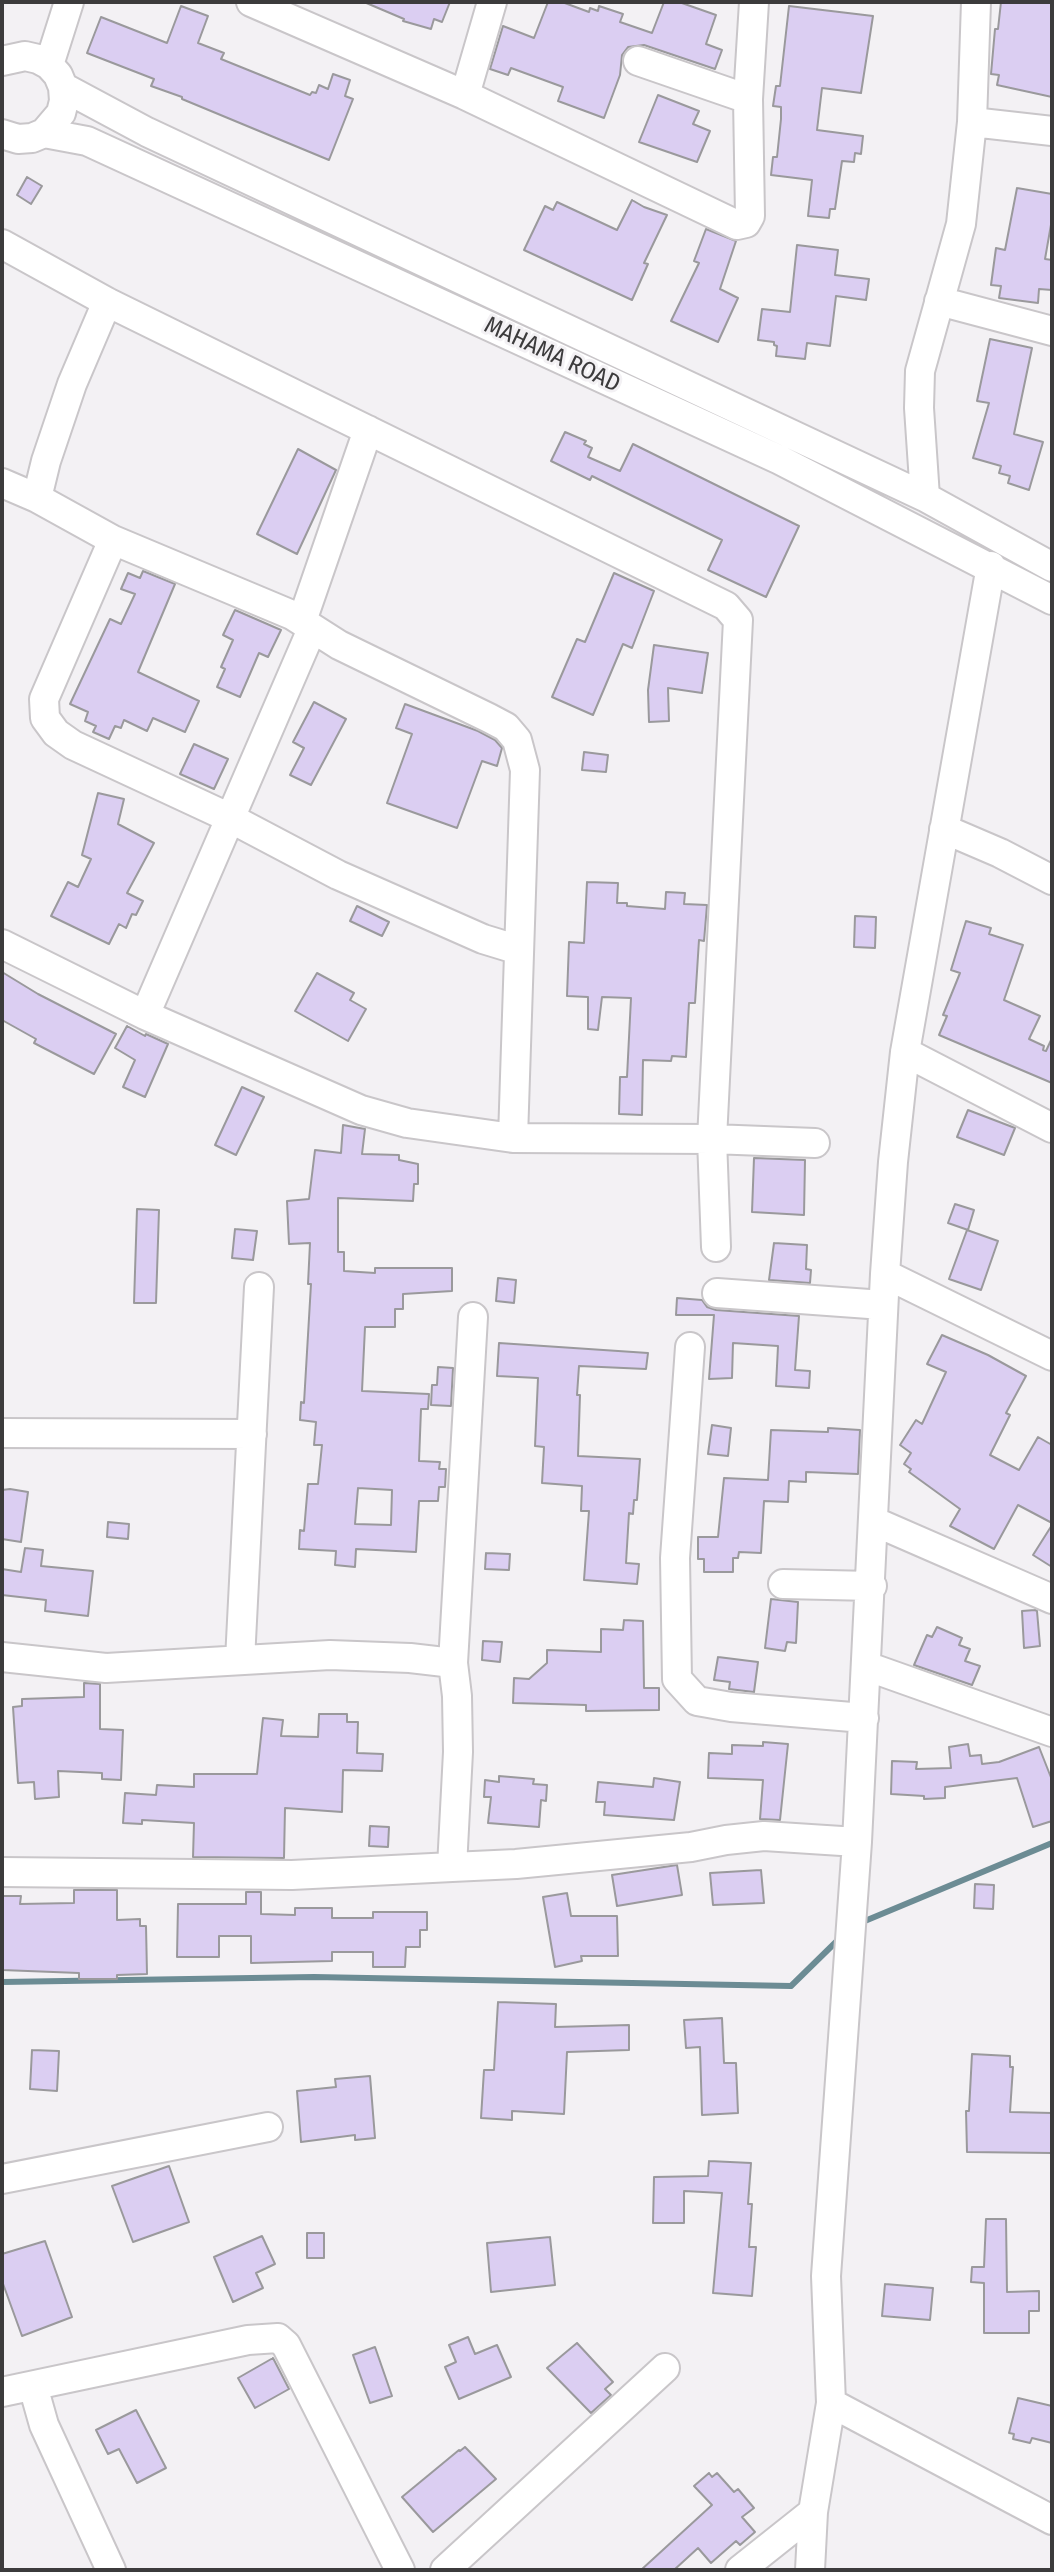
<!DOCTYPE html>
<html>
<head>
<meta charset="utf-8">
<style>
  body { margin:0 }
  #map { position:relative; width:1054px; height:2572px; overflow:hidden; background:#f3f1f4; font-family:"Fira Sans Condensed",sans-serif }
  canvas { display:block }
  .frame { position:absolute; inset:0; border:4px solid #3c3b3c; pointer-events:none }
</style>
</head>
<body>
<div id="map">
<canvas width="1054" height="2572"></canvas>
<div class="frame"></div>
</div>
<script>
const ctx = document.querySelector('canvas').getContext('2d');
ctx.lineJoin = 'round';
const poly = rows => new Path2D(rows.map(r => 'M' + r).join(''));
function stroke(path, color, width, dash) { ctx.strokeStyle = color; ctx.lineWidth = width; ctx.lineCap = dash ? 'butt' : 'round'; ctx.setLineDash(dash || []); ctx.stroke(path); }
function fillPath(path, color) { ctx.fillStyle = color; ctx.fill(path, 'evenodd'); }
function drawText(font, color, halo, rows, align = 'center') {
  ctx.font = font + ' "Fira Sans Condensed",sans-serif'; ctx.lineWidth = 6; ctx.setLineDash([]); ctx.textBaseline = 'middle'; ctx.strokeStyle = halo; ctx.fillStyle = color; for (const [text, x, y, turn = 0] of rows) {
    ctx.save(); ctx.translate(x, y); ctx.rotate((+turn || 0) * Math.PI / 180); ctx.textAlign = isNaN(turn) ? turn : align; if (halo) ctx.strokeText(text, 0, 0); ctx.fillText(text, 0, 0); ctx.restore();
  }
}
const stream = poly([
  [860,1923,1052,1843],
  [2,1982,314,1977,791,1986,842,1936]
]);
const building = poly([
  [364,2,450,2,442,22,434,19,431,29,403,21,404,19,364,2],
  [548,2,562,2,589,12,590,8,598,11,599,6,623,14,620,22,652,33,664,2,679,2,716,15,706,44,722,50,715,69,644,45,628,47,622,55,620,75,604,118,558,101,563,87,511,68,508,75,490,69,503,26,534,38,548,2],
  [1001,2,1052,2,1052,97,997,85,999,75,991,74,995,29,998,29,1001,2],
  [181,6,208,16,198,43,224,53,221,59,310,95,312,92,316,93,319,85,328,89,333,74,350,80,345,96,353,99,329,160,182,99,182,97,151,86,154,79,87,53,101,17,167,43,181,6],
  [789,6,873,16,861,93,822,88,817,130,863,136,861,154,855,153,854,162,842,161,835,209,830,209,829,218,808,216,812,180,771,175,773,157,777,157,781,119,781,107,773,106,776,86,780,86,789,6],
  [658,95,699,111,693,124,710,131,697,162,639,142,658,95],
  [27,177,42,186,31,204,17,195,27,177],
  [1017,188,1052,194,1052,219,1045,259,1052,260,1052,290,1039,289,1038,303,999,298,1001,286,991,285,996,248,1005,250,1017,188],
  [632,200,644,207,667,215,644,263,648,264,632,300,524,250,545,206,553,210,557,202,617,230,632,200],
  [706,229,736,241,720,289,738,298,718,342,671,321,699,263,694,261,706,229],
  [797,245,838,250,835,275,869,279,866,300,836,296,830,346,807,343,805,359,776,356,777,346,774,345,774,342,758,340,762,309,790,312,797,245],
  [990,339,1032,348,1014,434,1043,442,1029,490,1008,483,1010,476,999,473,1001,466,973,458,989,403,977,401,990,339],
  [565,432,586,441,584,444,592,448,588,457,620,471,633,444,799,526,766,597,708,570,722,540,592,476,590,480,551,461,565,432],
  [298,449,336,470,297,554,257,534,298,449],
  [143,571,175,584,138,672,199,701,185,732,153,718,147,731,124,720,121,728,115,726,109,739,93,732,96,726,85,721,88,712,70,704,110,619,121,624,135,594,121,589,128,573,140,578,143,571],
  [614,573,654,591,632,648,623,644,593,715,552,697,577,639,585,642,614,573],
  [235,610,281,630,268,657,259,653,240,697,217,687,225,669,221,667,233,640,223,635,235,610],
  [654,645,708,653,702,693,668,688,669,721,649,722,648,690,654,645],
  [314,702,346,719,311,785,290,775,304,748,293,742,314,702],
  [405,704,478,731,495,740,502,748,497,766,482,761,457,828,387,803,412,734,396,728,405,704],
  [194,744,228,759,214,789,180,774,194,744],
  [584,752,608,755,606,772,582,770,584,752],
  [98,793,124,799,118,824,154,843,127,893,143,901,136,915,132,914,126,928,119,924,109,944,51,916,68,882,78,887,91,859,82,855,98,793],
  [587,882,618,883,617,903,627,903,627,906,665,909,666,892,685,893,684,904,707,905,704,941,699,940,695,1003,689,1003,686,1057,672,1056,671,1061,643,1060,642,1115,619,1114,620,1077,627,1077,631,998,602,997,598,1030,588,1029,588,997,567,996,569,942,584,943,587,882],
  [357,906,389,922,382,936,350,921,357,906],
  [855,916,876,917,875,948,854,947,855,916],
  [966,921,991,928,989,934,1023,945,1004,1000,1040,1016,1029,1039,1044,1046,1043,1050,1046,1051,1052,1038,1052,1083,939,1035,947,1016,943,1015,960,973,951,970,966,921],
  [2,972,38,994,116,1034,94,1074,34,1043,36,1039,2,1020,2,972],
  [317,973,354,993,350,1000,366,1009,348,1041,295,1011,317,973],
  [127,1026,145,1036,146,1034,168,1044,145,1097,123,1087,135,1060,115,1048,127,1026],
  [242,1087,264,1097,236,1155,215,1145,242,1087],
  [968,1110,1015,1128,1004,1155,957,1137,968,1110],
  [343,1125,365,1129,362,1154,399,1155,399,1160,418,1164,418,1184,414,1184,413,1201,338,1198,338,1252,344,1252,344,1271,375,1273,375,1268,452,1268,452,1291,403,1294,403,1309,395,1309,395,1327,365,1327,362,1391,429,1394,428,1409,421,1409,419,1461,440,1462,439,1469,446,1469,445,1487,439,1487,438,1501,419,1501,416,1552,356,1549,355,1567,335,1565,336,1551,299,1549,300,1530,304,1531,308,1484,318,1484,322,1445,314,1445,316,1422,300,1420,301,1402,304,1403,311,1284,308,1284,310,1243,289,1244,287,1201,309,1199,315,1150,341,1153,343,1125],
  [358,1488,392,1490,391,1525,355,1524,358,1488],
  [754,1158,805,1160,804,1215,752,1212,754,1158],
  [955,1204,974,1210,968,1230,948,1223,955,1204],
  [137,1209,159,1210,156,1303,134,1303,137,1209],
  [235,1229,257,1231,253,1260,232,1258,235,1229],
  [967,1230,998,1241,981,1290,949,1279,967,1230],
  [774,1243,807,1245,806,1269,811,1270,810,1283,769,1280,774,1243],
  [498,1278,516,1280,514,1303,496,1301,498,1278],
  [677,1298,702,1300,707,1307,716,1310,799,1316,795,1370,810,1371,809,1388,776,1386,778,1346,733,1343,732,1378,709,1379,714,1315,676,1315,677,1298],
  [942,1335,988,1355,1026,1376,1006,1413,1010,1415,990,1455,1019,1470,1038,1437,1052,1445,1052,1523,1018,1505,994,1549,950,1526,960,1509,909,1472,911,1469,904,1464,911,1453,900,1445,916,1420,922,1424,946,1372,927,1364,942,1335],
  [499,1343,648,1353,646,1369,579,1366,577,1395,580,1395,578,1456,640,1459,637,1500,634,1500,633,1514,629,1513,626,1563,639,1564,637,1584,584,1580,589,1511,581,1511,582,1486,542,1483,544,1447,535,1446,538,1378,497,1376,499,1343],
  [438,1367,453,1368,451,1406,431,1405,432,1385,437,1385,438,1367],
  [712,1425,731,1428,728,1456,708,1454,712,1425],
  [828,1428,860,1430,858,1474,806,1472,806,1482,789,1481,788,1502,764,1501,761,1553,739,1552,738,1558,733,1558,733,1572,704,1572,704,1559,698,1559,698,1537,718,1537,724,1478,768,1480,771,1430,828,1432,828,1428],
  [10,1489,28,1492,21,1542,2,1539,2,1490,10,1489],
  [108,1522,129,1524,128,1539,107,1537,108,1522],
  [1052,1525,1052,1567,1033,1555,1052,1525],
  [25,1548,43,1550,41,1566,93,1571,88,1616,45,1611,46,1600,2,1595,2,1569,21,1572,25,1548],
  [486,1553,510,1554,509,1570,485,1569,486,1553],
  [771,1599,798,1602,796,1643,787,1642,785,1651,765,1648,771,1599],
  [1035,1610,1037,1611,1040,1646,1024,1648,1022,1611,1035,1610],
  [624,1620,643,1621,644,1688,659,1688,659,1710,586,1711,586,1705,513,1703,514,1678,529,1679,547,1663,547,1650,601,1652,601,1629,623,1630,624,1620],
  [937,1627,962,1638,959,1645,970,1649,965,1661,980,1666,972,1685,914,1665,927,1635,932,1637,937,1627],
  [483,1641,502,1642,500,1662,482,1660,483,1641],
  [718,1657,758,1662,754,1692,729,1689,730,1682,714,1680,718,1657],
  [84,1683,100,1684,100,1729,123,1730,121,1780,102,1779,102,1773,58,1771,59,1797,35,1799,34,1782,18,1783,13,1707,22,1706,22,1699,84,1697,84,1683],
  [319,1714,347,1714,347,1722,358,1722,357,1753,383,1754,382,1771,343,1770,342,1812,285,1808,284,1858,193,1857,194,1823,142,1820,142,1824,123,1823,125,1793,156,1795,157,1785,194,1787,194,1774,257,1774,263,1718,283,1720,281,1736,318,1737,319,1714],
  [763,1742,788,1744,780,1820,760,1819,763,1780,708,1778,709,1753,732,1754,732,1745,763,1746,763,1742],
  [968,1744,970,1756,981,1755,982,1764,999,1762,1039,1747,1052,1780,1052,1821,1033,1827,1017,1778,945,1787,945,1798,924,1799,924,1796,891,1794,892,1761,917,1762,916,1769,951,1768,949,1747,968,1744],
  [499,1776,534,1779,533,1784,547,1785,546,1801,541,1800,539,1827,488,1823,491,1797,484,1797,485,1780,499,1782,499,1776],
  [654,1778,680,1782,674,1820,604,1815,605,1802,596,1802,598,1782,653,1787,654,1778],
  [370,1826,389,1827,388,1847,369,1846,370,1826],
  [677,1865,682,1895,617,1906,612,1875,677,1865],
  [761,1870,764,1903,713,1905,710,1873,761,1870],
  [975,1884,994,1885,993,1909,974,1908,975,1884],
  [74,1890,117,1890,117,1920,140,1919,140,1926,146,1926,147,1974,117,1975,117,1979,79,1979,79,1973,2,1970,2,1896,21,1896,20,1904,74,1903,74,1890],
  [246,1892,261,1892,261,1914,295,1915,295,1908,332,1908,332,1918,373,1918,373,1912,427,1912,427,1930,420,1930,420,1947,406,1947,405,1967,373,1967,373,1952,332,1952,332,1961,251,1963,251,1936,219,1936,219,1957,177,1957,178,1904,246,1904,246,1892],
  [567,1893,571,1916,617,1916,618,1956,581,1956,582,1961,555,1967,543,1897,567,1893],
  [498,2002,556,2004,555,2027,629,2025,629,2050,567,2052,564,2114,512,2111,512,2120,481,2118,484,2070,494,2070,498,2002],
  [722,2018,724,2063,736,2063,738,2113,702,2115,700,2047,686,2048,684,2020,722,2018],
  [32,2050,59,2051,57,2091,30,2089,32,2050],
  [972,2054,1010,2056,1010,2067,1013,2067,1010,2112,1052,2113,1052,2153,967,2152,966,2111,969,2111,972,2054],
  [370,2076,375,2138,355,2140,355,2135,301,2142,297,2091,336,2087,335,2079,370,2076],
  [709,2161,751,2163,748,2204,752,2204,749,2247,756,2247,752,2296,713,2293,722,2193,684,2191,684,2223,653,2223,654,2177,708,2176,709,2161],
  [169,2166,189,2222,133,2242,112,2186,169,2166],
  [986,2219,1006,2219,1007,2292,1039,2291,1039,2311,1029,2311,1029,2333,984,2333,984,2283,971,2282,972,2267,984,2267,986,2219],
  [307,2233,324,2233,324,2258,307,2258,307,2233],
  [262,2236,275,2264,256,2273,263,2288,233,2302,214,2257,262,2236],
  [550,2237,555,2285,491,2292,487,2243,550,2237],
  [45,2241,72,2317,22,2336,2,2281,2,2254,45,2241],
  [885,2284,933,2288,930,2320,882,2316,885,2284],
  [468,2337,475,2354,497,2345,511,2377,459,2399,445,2367,456,2362,449,2345,468,2337],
  [577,2343,613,2382,605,2389,611,2395,591,2413,547,2368,577,2343],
  [375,2347,392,2396,370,2403,353,2355,375,2347],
  [273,2358,289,2389,255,2408,238,2378,273,2358],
  [1018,2398,1052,2406,1052,2443,1032,2438,1030,2443,1013,2439,1014,2434,1009,2433,1018,2398],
  [136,2410,166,2468,137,2483,119,2449,108,2454,96,2430,136,2410],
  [465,2447,496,2479,433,2532,402,2497,459,2450,460,2451,465,2447],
  [709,2473,712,2477,717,2473,734,2492,738,2489,754,2508,742,2517,755,2532,740,2545,736,2541,711,2563,698,2548,674,2570,641,2570,712,2505,694,2486,709,2473]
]);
const minor = poly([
  [251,2,465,95,737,225,746,223,750,216,748,99,754,2],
  [2,61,25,56,38,59,49,65,58,75,63,87,64,101,61,113,44,133,32,138,18,139,2,134],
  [638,61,748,99],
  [49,65,69,2],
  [63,87,147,132,925,497,1052,567],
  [465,95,492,2],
  [972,122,1052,131],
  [44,133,87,141,780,460,1052,600],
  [2,244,107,302,726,606,738,620,712,1139,716,1247],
  [939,301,1052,331],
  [2,483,37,498,113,540,292,615,339,645,489,718,506,727,517,740,525,770,513,1138],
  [925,497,919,408,920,371,961,224,972,122,976,2],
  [37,498,46,461,72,384,107,302],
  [113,540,44,699,45,718,56,733,73,745,230,818,338,875,483,939,519,950],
  [302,621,368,430],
  [944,829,1000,853,1052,880],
  [2,944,145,1015,361,1110,407,1123,513,1138,712,1139,815,1143],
  [145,1015,312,629],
  [905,1052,1052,1128],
  [885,1274,1052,1356],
  [717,1293,883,1305],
  [690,1347,675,1558,677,1679,697,1701,731,1707,864,1718],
  [2,1433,252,1434],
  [873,1521,1052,1599],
  [783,1584,872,1586],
  [2,1657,106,1668,330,1655,410,1658,453,1663,457,1696,458,1752,452,1867,516,1864,691,1847,726,1840,764,1836,857,1842],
  [240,1660,259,1287],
  [453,1663,473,1317],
  [866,1666,1052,1732],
  [2,1872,292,1875,452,1867],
  [2,2179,268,2127],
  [33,2386,44,2425,111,2570],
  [2,2392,248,2340,278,2338,286,2345,400,2570],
  [831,2403,1052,2520],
  [445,2570,665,2368],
  [740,2570,813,2512],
  [810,2570,813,2512,831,2403,826,2276,857,1842,885,1274,893,1162,905,1052,991,566]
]);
const streetNames = [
  ["MAHAMA ROAD",552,355,25]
];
stroke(stream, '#6c8c94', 6);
fillPath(building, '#dbcef2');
stroke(building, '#9a999c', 2);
stroke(minor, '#c9c6c9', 32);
stroke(minor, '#fff', 28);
drawText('24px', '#3c3b3c', '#f3f1f4', streetNames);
</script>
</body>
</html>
